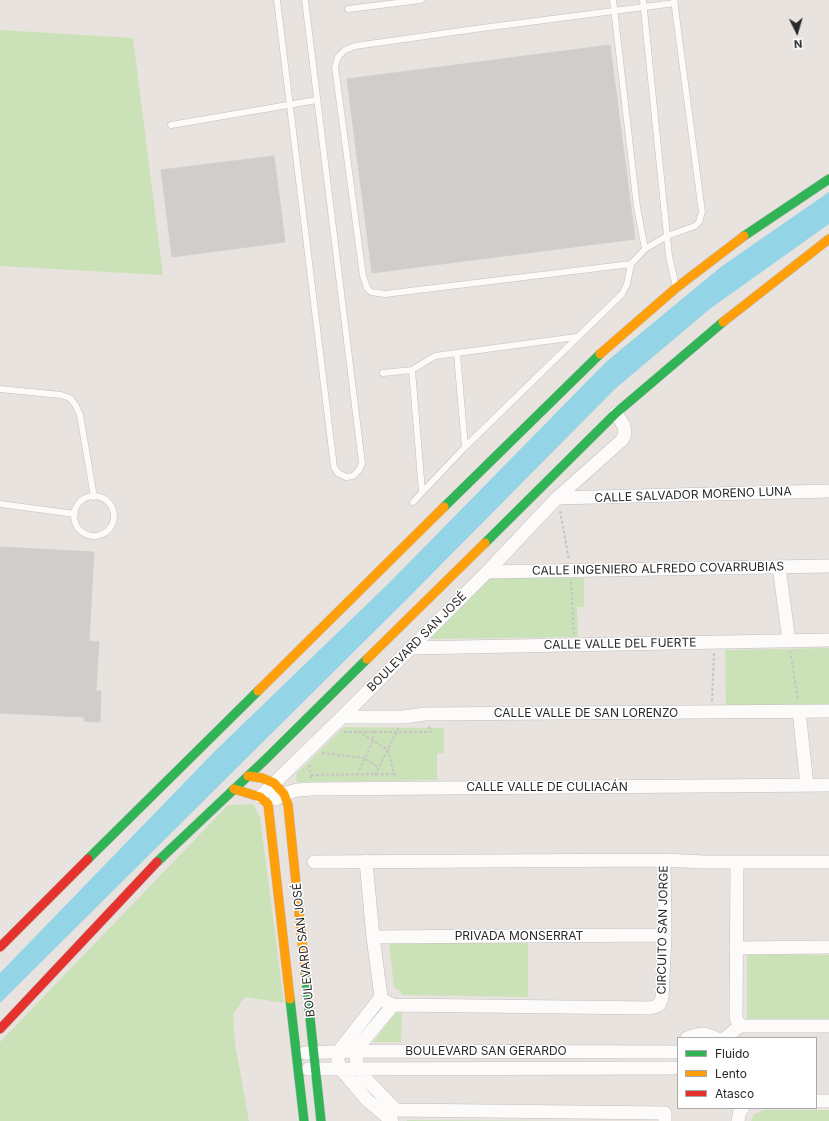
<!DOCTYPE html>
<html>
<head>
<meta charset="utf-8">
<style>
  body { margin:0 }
  #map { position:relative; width:829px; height:1121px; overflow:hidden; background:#e8e3de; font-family:Inter,sans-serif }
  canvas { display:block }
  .legend { position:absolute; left:677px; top:1037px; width:140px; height:72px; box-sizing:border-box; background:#fff; border:1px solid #a9a9a9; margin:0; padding:5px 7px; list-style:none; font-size:12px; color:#292929 }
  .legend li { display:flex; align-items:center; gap:8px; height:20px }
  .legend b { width:20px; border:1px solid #a9a9a9 }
  .north { position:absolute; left:777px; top:12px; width:40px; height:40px; -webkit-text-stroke:3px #fff; paint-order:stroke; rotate:175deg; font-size:11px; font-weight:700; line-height:16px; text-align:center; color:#292929 }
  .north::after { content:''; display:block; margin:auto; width:14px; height:18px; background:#292929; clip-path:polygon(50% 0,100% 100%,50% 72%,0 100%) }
</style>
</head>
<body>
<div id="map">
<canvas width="829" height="1121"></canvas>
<ul class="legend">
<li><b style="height:5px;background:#30b455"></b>Fluido</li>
<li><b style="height:5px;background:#ff9f0a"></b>Lento</li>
<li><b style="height:5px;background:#e5322d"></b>Atasco</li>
</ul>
<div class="north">N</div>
</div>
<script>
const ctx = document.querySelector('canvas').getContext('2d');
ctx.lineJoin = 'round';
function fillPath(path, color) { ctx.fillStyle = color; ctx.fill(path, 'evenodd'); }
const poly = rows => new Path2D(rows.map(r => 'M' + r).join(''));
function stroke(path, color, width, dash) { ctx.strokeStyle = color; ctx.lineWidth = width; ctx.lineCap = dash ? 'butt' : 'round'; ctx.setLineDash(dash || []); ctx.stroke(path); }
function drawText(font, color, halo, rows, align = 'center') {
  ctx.font = font + ' Inter,sans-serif'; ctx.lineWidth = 3; ctx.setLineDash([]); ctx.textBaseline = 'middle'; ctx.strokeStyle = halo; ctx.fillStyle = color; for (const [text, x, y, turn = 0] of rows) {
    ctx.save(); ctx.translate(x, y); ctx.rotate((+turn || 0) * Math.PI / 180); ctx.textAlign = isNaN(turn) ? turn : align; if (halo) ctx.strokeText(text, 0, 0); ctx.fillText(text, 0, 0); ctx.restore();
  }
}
const green = poly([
  [0,30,133,38,163,275,0,266],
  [488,578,584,578,584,607,577,607,578,637,429,639],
  [829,648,829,706,726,709,725,650],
  [344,727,444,728,444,753,437,753,437,780,297,782,296,774],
  [253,804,260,817,284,1003,245,997,233,1014,235,1044,249,1121,0,1121,0,1042,228,805],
  [528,942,528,997,404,995,394,987,389,943],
  [747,954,829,955,829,1021,747,1020],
  [402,1011,401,1042,373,1042,396,1013],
  [765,1110,829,1110,829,1121,751,1121,754,1114],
  [407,1120,563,1120,407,1121]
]);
const water = poly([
  [829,192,829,224,711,308,615,389,408,598,0,1003,0,973,215,751,390,582,607,361,722,266]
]);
const building = poly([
  [610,45,635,239,372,273,347,79,610,45],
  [274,156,285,242,172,257,161,170,274,156],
  [0,547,94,552,89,641,99,642,96,691,101,691,100,722,84,721,84,717,0,713,0,547]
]);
const path = poly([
  [560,511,569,560],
  [571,582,574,634],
  [790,651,798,700],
  [712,701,714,653],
  [358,731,388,750,395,777],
  [344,732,431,732,428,725],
  [322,753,365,758,379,768],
  [309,765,311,778],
  [311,775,394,774],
  [357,775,373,741,374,731],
  [375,775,399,727]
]);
const lane = poly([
  [277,0,333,459,334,467,338,473,346,477,353,476,359,470,362,463,305,0],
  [613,0,637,207,645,249],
  [643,0,669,256,676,287],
  [348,9,421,0],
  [171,125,317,100],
  [631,264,385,294,371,292,367,288,363,276,335,67,338,57,345,50,355,46,475,29,675,3],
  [457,354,465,447],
  [412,370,422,491],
  [383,373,412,370,435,356,576,337],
  [0,389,61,395,70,398,76,406,80,415,94,497],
  '74 516a20 20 0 1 1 40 0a20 20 0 1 1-40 0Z',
  [413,502,465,447,622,294,627,284,631,264,645,249,667,236,695,226,699,222,702,212,674,0],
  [0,504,75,514]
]);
const street = poly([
  [557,498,829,491],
  [779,567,789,641],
  [487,572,829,566],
  [410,648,829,640],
  [799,711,807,785],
  [342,717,404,717,425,714,829,711],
  [260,797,342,717,487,572,557,498,622,440,625,434,624,426,616,413],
  [276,799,284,794,297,790,312,789,829,785],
  [366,861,373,937,381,997,386,1002,393,1005,651,1008,659,1005,662,998,665,935,664,860],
  [314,862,664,860,704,862,829,862],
  [737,862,736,1018,740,1026],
  [373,937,665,935],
  [736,948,829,947],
  [381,997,338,1052,338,1060,340,1068,367,1100,392,1121],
  [393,1005,355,1051,358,1068,365,1078,396,1110,665,1113,665,1121],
  [740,1026,829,1026],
  [687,1038,696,1035,705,1034,716,1038],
  [725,1038,740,1026],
  [305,1053,355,1051,675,1052],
  [308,1069,674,1068],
  [816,1101,829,1101],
  [738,1121,740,1110,743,1108]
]);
const fast = poly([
  [744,236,829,179],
  [444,507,600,354],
  [485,543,616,413,723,322],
  [88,859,258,691],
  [157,862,266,759,367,659],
  [305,971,321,1121],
  [290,999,304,1121]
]);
const slow = poly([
  [723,322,829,239],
  [600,354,676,288,744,236],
  [367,659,485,543],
  [258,691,444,507],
  [248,776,262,778,274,783,284,794,288,805,305,971],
  [234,789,260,797,268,804,290,999]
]);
const jam = poly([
  [0,947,88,859],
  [0,1029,157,862]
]);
const streetNames = [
  ["CALLE SALVADOR MORENO LUNA",693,495,-2],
  ["CALLE INGENIERO ALFREDO COVARRUBIAS",658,569,-1],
  ["BOULEVARD SAN JOSÉ",417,642,-45],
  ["CALLE VALLE DEL FUERTE",620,644,-1],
  ["CALLE VALLE DE SAN LORENZO",586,713],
  ["CALLE VALLE DE CULIACÁN",547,787],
  ["CIRCUITO SAN JORGE",663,930,-89],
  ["PRIVADA MONSERRAT",519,936],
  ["BOULEVARD SAN JOSÉ",304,950,-96],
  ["BOULEVARD SAN GERARDO",486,1051]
];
fillPath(green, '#cbe2b8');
fillPath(water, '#94d4e7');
fillPath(building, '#d0cdca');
stroke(building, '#d2cfcb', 1);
stroke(lane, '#c1bfc0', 7);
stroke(street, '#c1bfc0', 14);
stroke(fast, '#c1bfc0', 10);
stroke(slow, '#c1bfc0', 10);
stroke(jam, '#c1bfc0', 10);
stroke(path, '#c6c5c5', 2, [3, 2]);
stroke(lane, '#fcfbfa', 6);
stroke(street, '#fcfbfa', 13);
stroke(fast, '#30b455', 9);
stroke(slow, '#ff9f0a', 9);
stroke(jam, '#e5322d', 9);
drawText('12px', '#292929', '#fff', streetNames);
</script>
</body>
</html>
